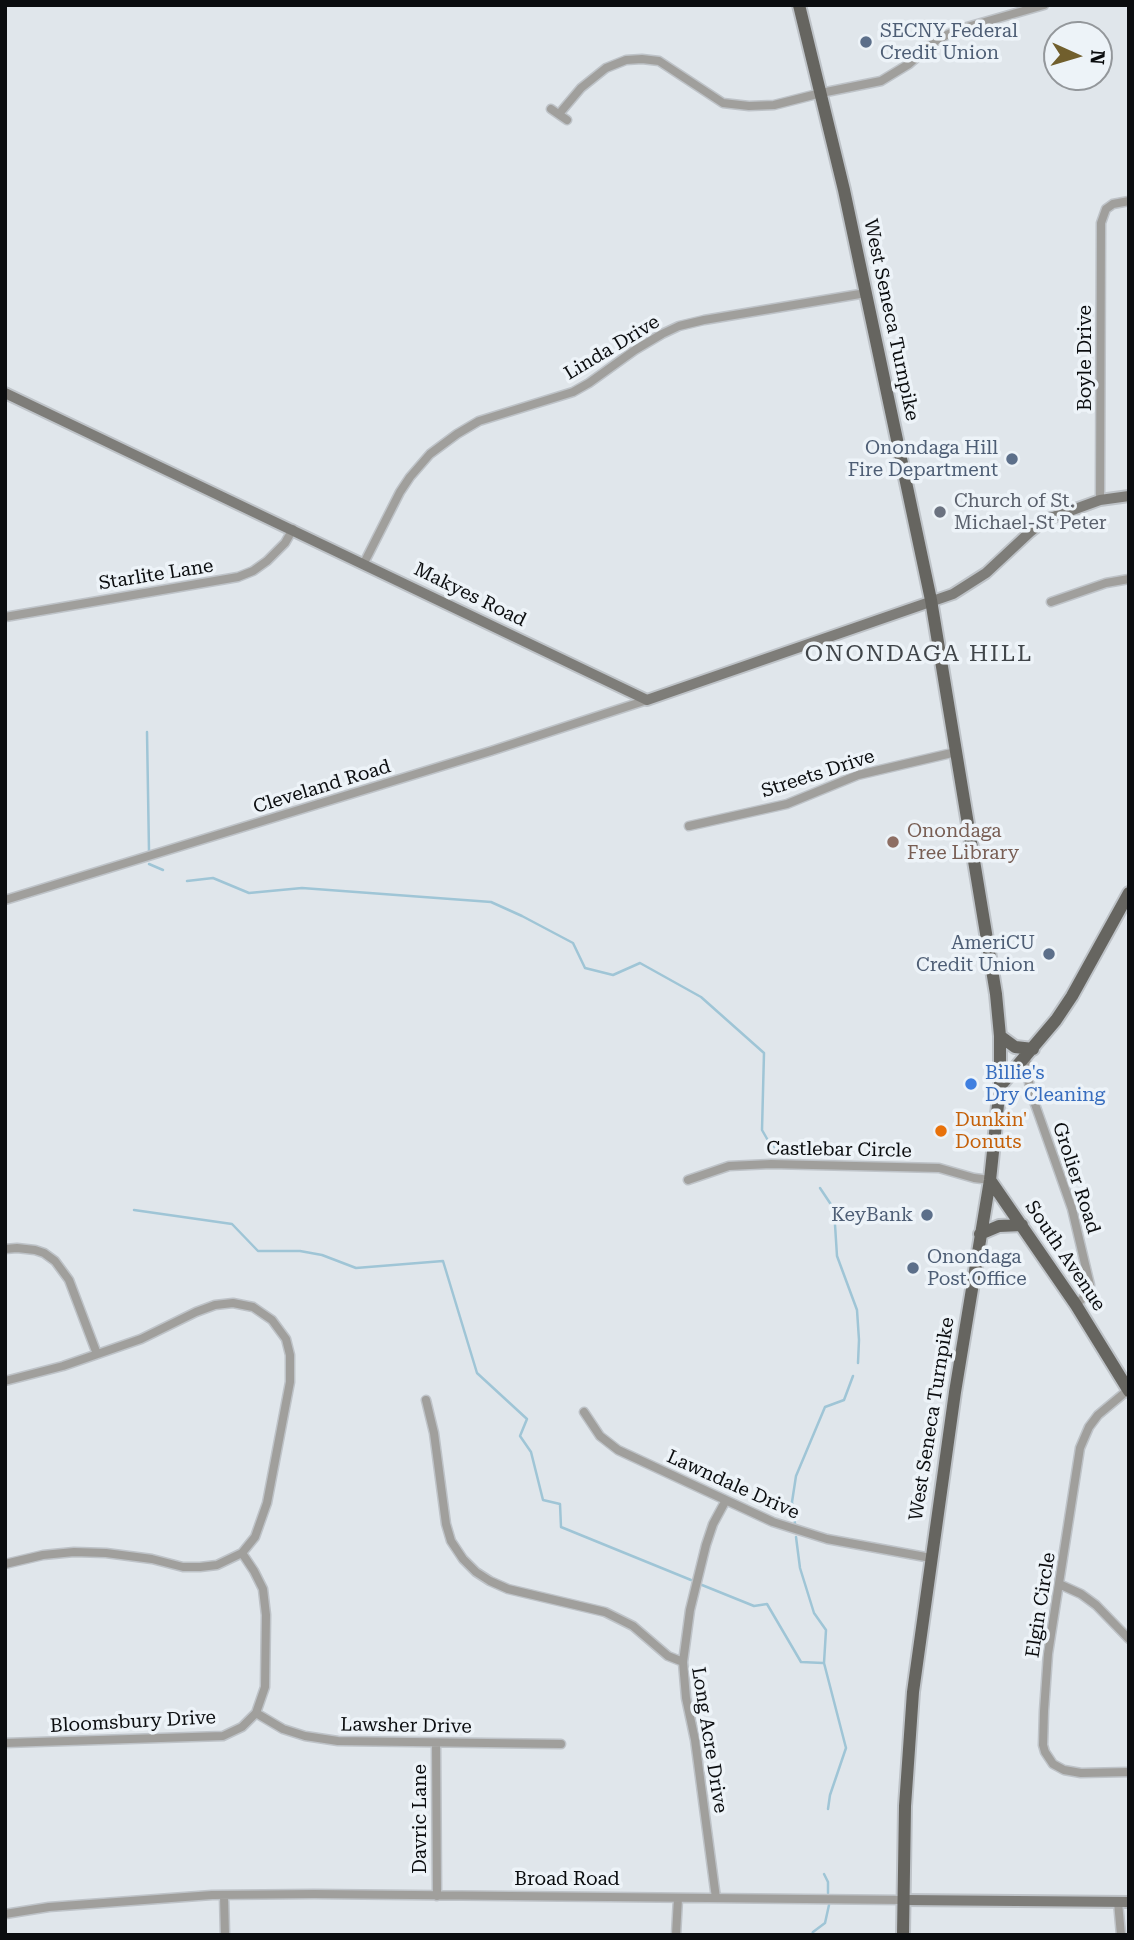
<!DOCTYPE html>
<html>
<head>
<meta charset="utf-8">
<style>
  body { margin:0 }
  #map { position:relative; width:1134px; height:1940px; overflow:hidden; background:#e0e6eb; font-family:"Roboto Serif",serif }
  canvas { display:block }
  .frame { position:absolute; inset:0; border:7px solid #0b0d0f; pointer-events:none }
  .north { position:absolute; left:1043px; top:21px; width:70px; height:70px; box-sizing:border-box; background:#edf3f8; border:2px solid #93979b; border-radius:50%; rotate:94deg; font-size:19px; font-weight:700; line-height:28px; text-align:center; color:#0b0d0f }
  .north::after { content:''; display:block; margin:auto; width:24px; height:32px; background:#715f2d; clip-path:polygon(50% 0,100% 100%,50% 72%,0 100%) }
</style>
</head>
<body>
<div id="map">
<canvas width="1134" height="1940"></canvas>
<div class="frame"></div>
<div class="north">N</div>
</div>
<script>
const ctx = document.querySelector('canvas').getContext('2d');
ctx.lineJoin = 'round';
const poly = rows => new Path2D(rows.map(r => 'M' + r).join(''));
function stroke(path, color, width, dash) { ctx.strokeStyle = color; ctx.lineWidth = width; ctx.lineCap = dash ? 'butt' : 'round'; ctx.setLineDash(dash || []); ctx.stroke(path); }
function drawText(font, color, halo, rows, align = 'center') {
  ctx.font = font + ' "Roboto Serif",serif'; ctx.lineWidth = 7; ctx.setLineDash([]); ctx.textBaseline = 'middle'; ctx.strokeStyle = halo; ctx.fillStyle = color; for (const [text, x, y, turn = 0] of rows) {
    ctx.save(); ctx.translate(x, y); ctx.rotate((+turn || 0) * Math.PI / 180); ctx.textAlign = isNaN(turn) ? turn : align; if (halo) ctx.strokeText(text, 0, 0); ctx.fillText(text, 0, 0); ctx.restore();
  }
}
const stream = poly([
  [147,732,149,851],
  [149,864,163,870],
  [187,881,213,878,249,893,302,888,491,902,522,916,573,943,585,968,613,975,640,963,701,997,764,1053,762,1130,770,1144,784,1153],
  [820,1188,834,1209,837,1256,857,1310,859,1340,858,1363],
  [134,1210,232,1224,258,1251,300,1251,322,1255,356,1268,443,1261,477,1373,527,1419,520,1436,531,1452,543,1500,560,1504,561,1527,691,1580],
  [795,1524,792,1502,796,1476,825,1407,844,1400,853,1376],
  [796,1537,800,1568,814,1613,826,1630,824,1663,846,1748,830,1795,828,1809],
  [702,1585,754,1606,767,1604,801,1662,823,1663],
  [824,1874,828,1882,828,1893],
  [812,1935,813,1932,825,1923,829,1905]
]);
const street = poly([
  [551,109,567,120],
  [559,114,581,88,606,68,626,60,642,59,659,61,723,103,749,106,774,105,821,93,881,81,909,64,938,39,960,29,1044,5],
  [1100,500,1101,223,1106,209,1113,204,1129,201],
  [364,563,400,492,410,477,430,454,457,434,479,421,573,392,589,383,635,350,662,334,679,326,704,320,866,293],
  [1051,602,1106,583,1129,579],
  [5,617,238,577,253,571,267,561,285,543,293,529],
  [689,826,787,804,858,775,956,752],
  [5,900,491,751,647,700],
  [1026,1056,1030,1090,1072,1209,1090,1285,1087,1294,1076,1305],
  [688,1180,729,1166,771,1164,939,1168,974,1178,990,1180],
  [5,1249,17,1248,35,1250,44,1253,55,1261,69,1280,97,1354],
  [5,1381,63,1366,141,1339,196,1312,215,1305,233,1303,253,1307,272,1320,286,1339,290,1355,290,1382,267,1503,255,1537,242,1553,217,1565,200,1567,183,1567,152,1559,106,1553,74,1552,43,1555,5,1564],
  [1128,1390,1098,1415,1089,1427,1080,1448,1048,1654,1044,1711,1043,1745,1045,1752,1053,1764,1064,1770,1081,1773,1129,1772],
  [426,1400,434,1433,446,1524,451,1541,463,1559,476,1572,490,1581,508,1589,605,1612,633,1626,668,1656,683,1662],
  [584,1412,600,1436,618,1450,773,1522,827,1539,931,1558],
  [1059,1584,1081,1594,1096,1605,1129,1639],
  [256,1713,283,1729,305,1736,338,1741,561,1744],
  [5,1743,223,1736,242,1727,256,1713,265,1687,266,1615,263,1589,254,1571,242,1553],
  [436,1743,437,1896],
  [224,1895,225,1935],
  [716,1898,695,1740,686,1698,683,1662,690,1610,706,1545,713,1524,726,1500],
  [1118,1902,1121,1935],
  [5,1914,49,1907,212,1895,314,1894,904,1900],
  [676,1935,678,1898]
]);
const secondary = poly([
  [5,393,647,700,953,594,986,573,1030,532,1045,520,1100,500,1129,496],
  [904,1900,1129,1902]
]);
const primary = poly([
  [799,5,844,190,931,600,996,994,1000,1036,1000,1086,990,1180,955,1392,913,1692,905,1806,903,1935],
  [1000,1036,1015,1047,1033,1049],
  [1000,1086,1056,1020,1072,996,1129,893],
  [990,1180,1076,1305,1129,1391],
  [980,1234,999,1226,1022,1225]
]);
const markers = [
  [866,42,7,"#5c6f8a"],
  [1012,459,7,"#5c6f8a"],
  [940,512,7,"#6b7280"],
  [893,842,7,"#8d6e63"],
  [1049,954,7,"#5c6f8a"],
  [971,1084,7,"#3f7fe0"],
  [941,1131,7,"#e8710a"],
  [927,1215,7,"#5c6f8a"],
  [913,1268,7,"#5c6f8a"]
];
const serviceNames = [
  ["SECNY Federal",880,31,"left"],
  ["Credit Union",880,53,"left"],
  ["Onondaga Hill",998,448],
  ["Fire Department",998,470],
  ["AmeriCU",1035,943],
  ["Credit Union",1035,965],
  ["KeyBank",913,1215],
  ["Onondaga",927,1257,"left"],
  ["Post Office",927,1279,"left"]
];
const streetNames = [
  ["West Seneca Turnpike",891,320,78],
  ["Linda Drive",612,348,-31],
  ["Boyle Drive",1085,358,-90],
  ["Starlite Lane",156,575,-9],
  ["Makyes Road",470,595,26],
  ["Streets Drive",818,774,-18],
  ["Cleveland Road",322,787,-17],
  ["Castlebar Circle",839,1150,1],
  ["Grolier Road",1076,1178,72],
  ["South Avenue",1065,1256,56],
  ["West Seneca Turnpike",932,1419,-81],
  ["Lawndale Drive",733,1485,24],
  ["Elgin Circle",1041,1605,-81],
  ["Bloomsbury Drive",133,1722,-3],
  ["Lawsher Drive",406,1726,1],
  ["Long Acre Drive",709,1740,81],
  ["Davric Lane",420,1819,-90],
  ["Broad Road",567,1879]
];
const worshipNames = [
  ["Church of St.",954,501],
  ["Michael-St Peter",954,523]
];
const educationNames = [
  ["Onondaga",907,831],
  ["Free Library",907,853]
];
const shopNames = [
  ["Billie's",985,1073],
  ["Dry Cleaning",985,1095]
];
const foodNames = [
  ["Dunkin'",955,1120],
  ["Donuts",955,1142]
];
const quarterNames = [
  ["ONONDAGA HILL",919,654]
];
stroke(stream, '#9fc5d6', 2.5);
stroke(street, '#bec3c8', 11);
stroke(secondary, '#bec3c8', 14);
stroke(primary, '#bec3c8', 16);
stroke(street, '#a09f9c', 8);
stroke(secondary, '#7e7d79', 10);
stroke(primary, '#666560', 12);
for (const [x, y, r, color] of markers) { const dot = new Path2D(); dot.arc(x, y, r, 0, 2 * Math.PI); ctx.fillStyle = color; ctx.fill(dot); stroke(dot, '#edf3f8', 2.5); }
drawText('19px', '#4e5e75', '#edf3f8', serviceNames, 'right');
drawText('19px', '#0b0d0f', '#edf3f8', streetNames);
drawText('19px', '#5b616d', '#edf3f8', worshipNames, 'left');
drawText('19px', '#785e54', '#edf3f8', educationNames, 'left');
drawText('19px', '#366cbe', '#edf3f8', shopNames, 'left');
drawText('19px', '#c56008', '#edf3f8', foodNames, 'left');
ctx.letterSpacing = '2px';
drawText('23px', '#404549', '#edf3f8', quarterNames);
ctx.letterSpacing = '0px';
</script>
</body>
</html>
